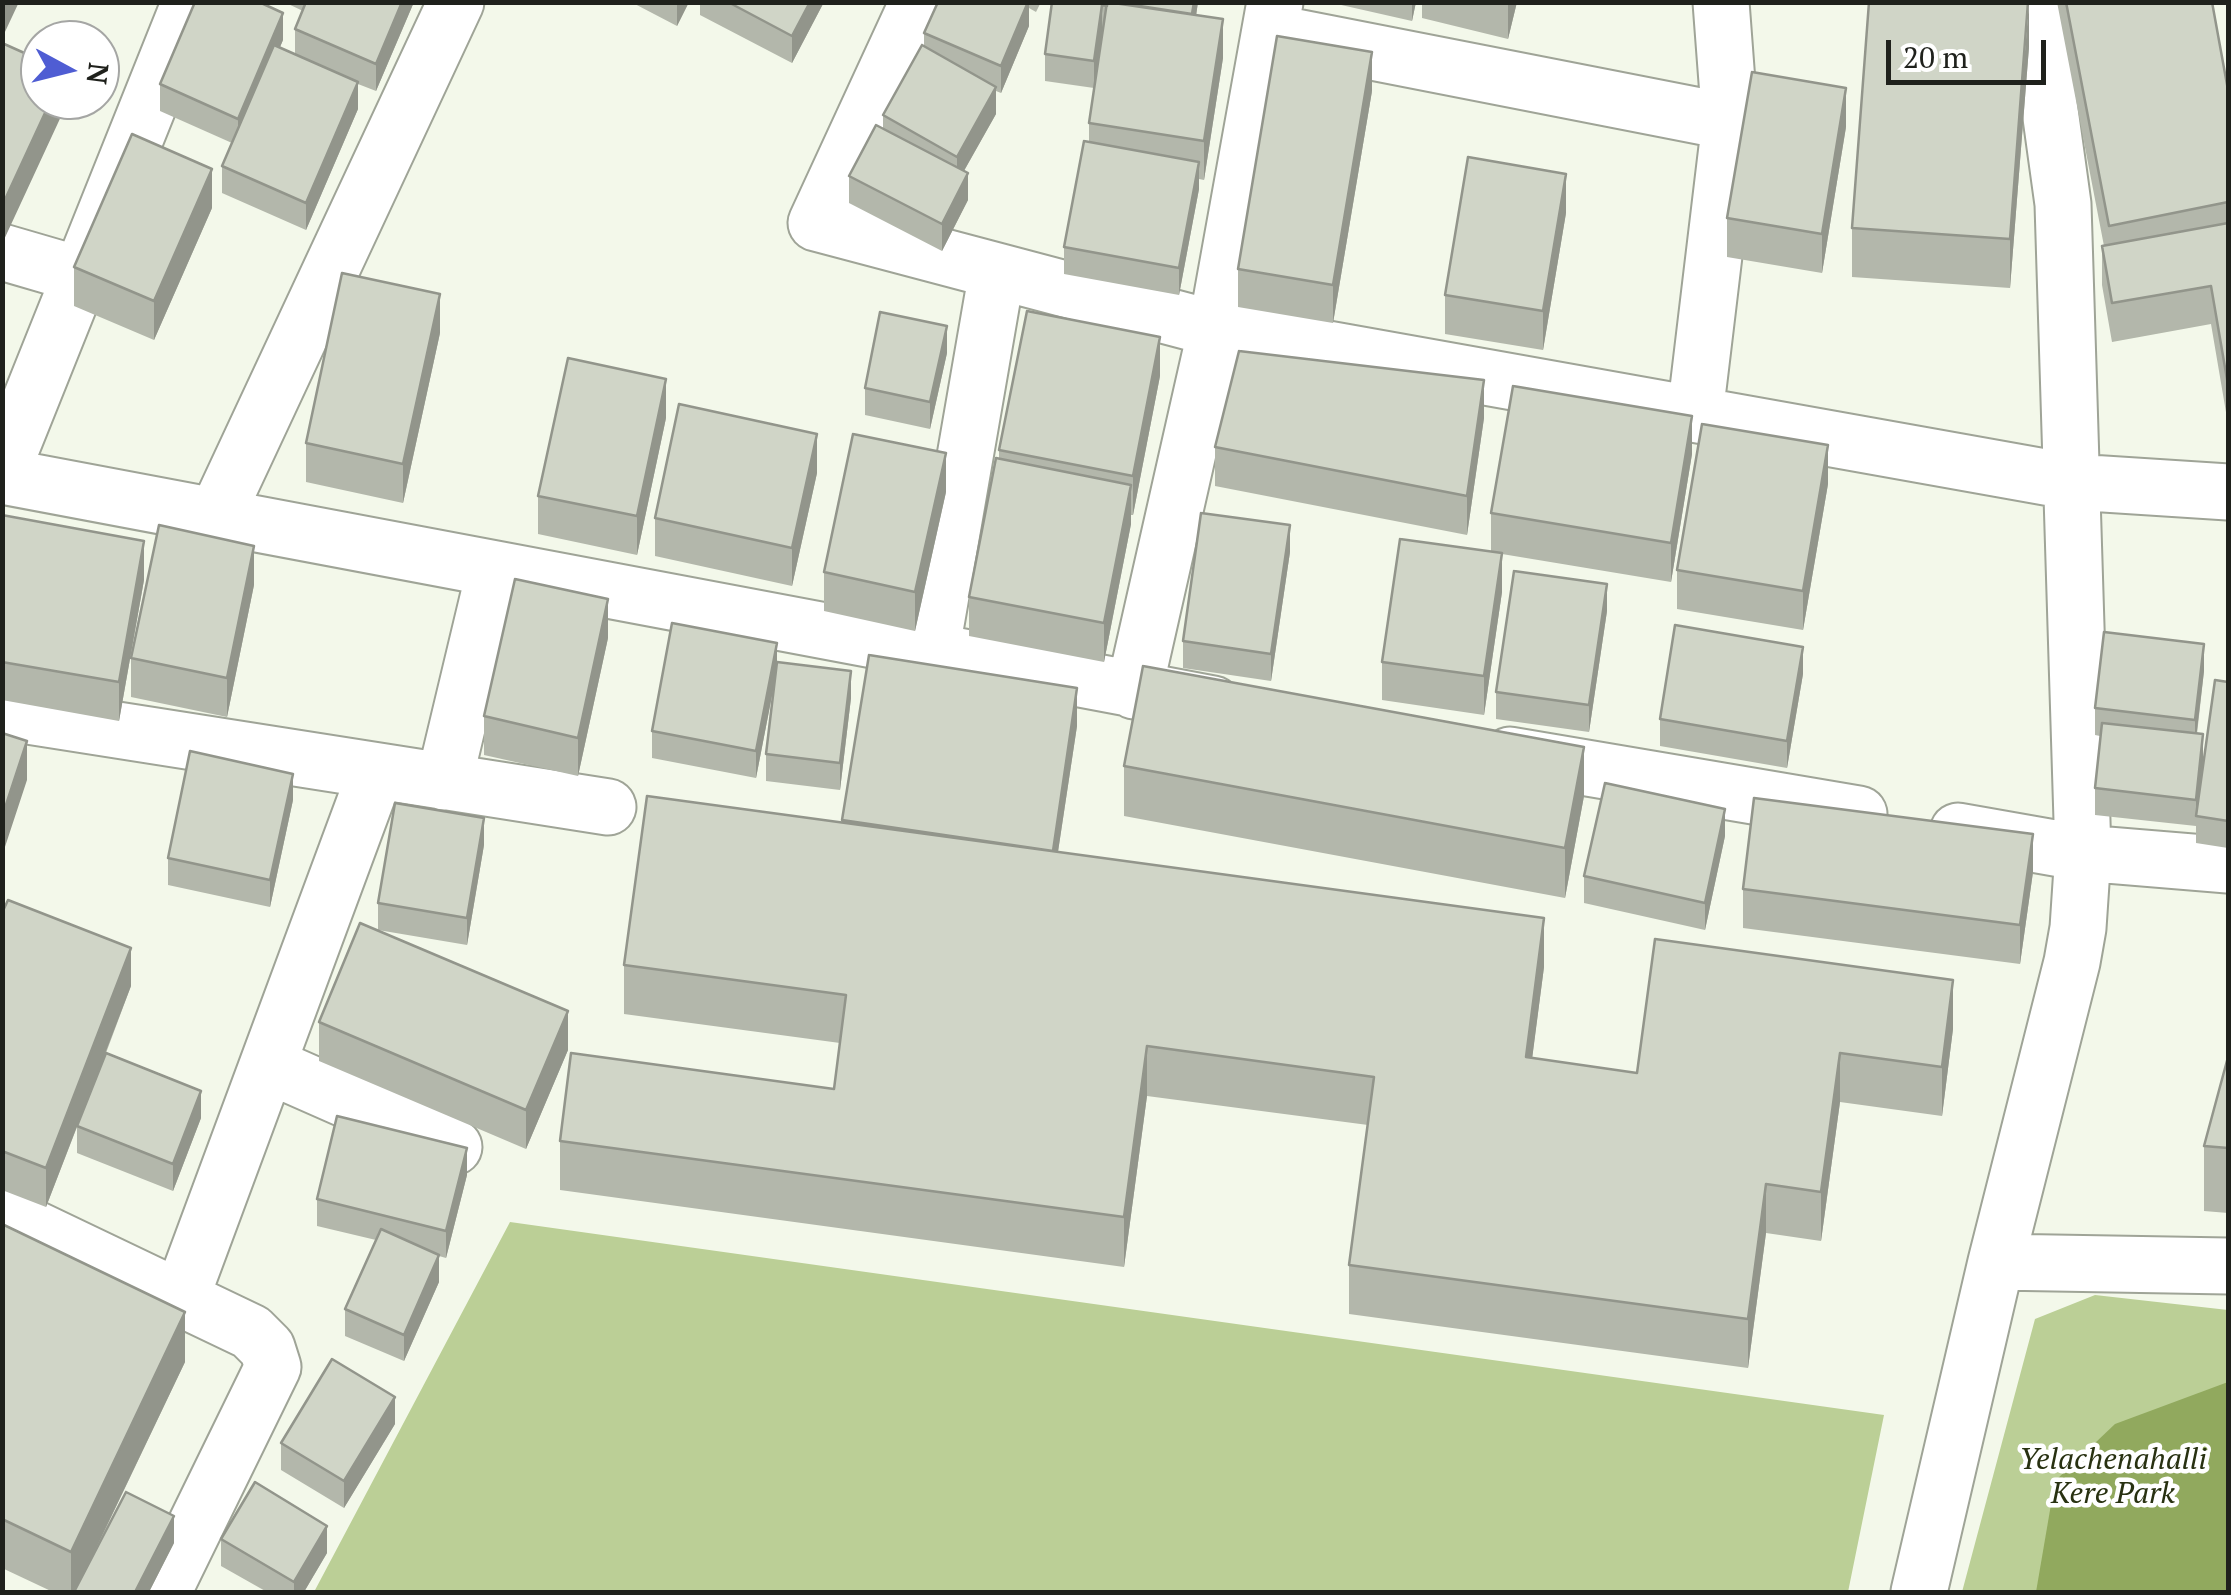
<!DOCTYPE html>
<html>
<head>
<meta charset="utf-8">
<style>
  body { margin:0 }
  #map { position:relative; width:2231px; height:1595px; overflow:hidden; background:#f3f8ea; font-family:"PT Serif",serif }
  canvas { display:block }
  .frame { position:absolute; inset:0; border:5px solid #1f211c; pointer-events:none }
  .north { position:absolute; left:20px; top:20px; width:100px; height:100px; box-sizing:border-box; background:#fff; border:2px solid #a5a6a4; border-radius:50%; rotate:97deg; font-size:28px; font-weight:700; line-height:40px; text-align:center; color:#1f211c }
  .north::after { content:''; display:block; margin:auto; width:35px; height:45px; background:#4f5dd3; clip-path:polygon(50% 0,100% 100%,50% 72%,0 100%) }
  .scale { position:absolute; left:1886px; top:40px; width:160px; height:45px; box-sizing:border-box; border:5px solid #1f211c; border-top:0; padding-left:12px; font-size:30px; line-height:35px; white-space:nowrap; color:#1f211c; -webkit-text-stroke:8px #fff; paint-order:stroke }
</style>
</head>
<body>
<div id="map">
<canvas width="2231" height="1595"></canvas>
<div class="frame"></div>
<div class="north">N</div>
<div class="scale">20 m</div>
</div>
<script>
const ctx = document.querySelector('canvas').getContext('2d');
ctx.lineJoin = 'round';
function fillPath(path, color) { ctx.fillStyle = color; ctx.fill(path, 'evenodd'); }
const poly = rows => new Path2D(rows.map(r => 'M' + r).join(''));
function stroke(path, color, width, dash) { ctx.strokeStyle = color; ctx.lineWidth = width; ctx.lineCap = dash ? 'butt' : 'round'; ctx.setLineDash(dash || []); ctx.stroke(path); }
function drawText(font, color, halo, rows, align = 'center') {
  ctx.font = font + ' "PT Serif",serif'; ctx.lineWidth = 9; ctx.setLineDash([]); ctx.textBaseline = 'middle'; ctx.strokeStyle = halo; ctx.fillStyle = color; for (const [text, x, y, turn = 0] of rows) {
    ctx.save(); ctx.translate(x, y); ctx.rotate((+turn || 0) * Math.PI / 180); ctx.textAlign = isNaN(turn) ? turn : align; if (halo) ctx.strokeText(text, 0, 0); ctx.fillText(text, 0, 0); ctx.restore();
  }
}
const green = poly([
  [510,1222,1884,1415,1848,1592,314,1592],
  [2095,1295,2228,1310,2228,1592,1962,1592,2035,1319]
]);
const water = poly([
  [2228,1382,2228,1592,2036,1592,2055,1481,2115,1424]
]);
const street = poly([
  [918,2,816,223,1216,329,2073,482,2228,492],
  [1270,32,1730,122],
  [2,252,81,275],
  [1695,414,1730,122,1721,2],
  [2,471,190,2],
  [2,476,1213,704],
  [216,516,456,2],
  [931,653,997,272],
  [1134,691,1216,329,1275,2],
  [2,712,608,807],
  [1510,755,1859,814],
  [444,782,495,569],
  [1958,831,2083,853,2228,865],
  [268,1065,454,1147],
  [2,1213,251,1332,267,1348,273,1367,163,1592],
  [1996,1262,2072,962,2078,928,2083,853,2063,204,2035,2],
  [181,1298,376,772],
  [1919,1592,1996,1262,2228,1266]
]);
const wall = poly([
  [284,2,414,2,376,91,358,84,358,109,306,230,222,193,222,166,232,143,160,111,160,84,283,40,280,47,295,54,295,29,303,11],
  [631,2,689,2,677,26],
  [700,2,824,2,792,63,700,15],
  [938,2,1041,2,1036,12,1029,8,1029,26,1001,93,996,91,996,114,964,171,968,200,942,251,849,203,849,176,883,129,883,115,924,47,924,33],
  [1052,2,1198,2,1196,15,1223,58,1204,180,1199,179,1199,189,1179,295,1064,274,1064,247,1089,142,1089,123,1094,88,1045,81,1045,54],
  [1328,2,1416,2,1412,21],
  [1422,2,1517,2,1508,39,1422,18],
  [2057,2,2212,2,2228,90,2228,424,2211,324,2112,342,2102,285,2102,246,2104,246],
  [2029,47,2010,288,1852,277,1852,228],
  [1372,91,1333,323,1238,307,1238,269],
  [1846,127,1822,273,1727,257,1727,218],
  [212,208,154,340,74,306,74,267],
  [1566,213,1543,350,1445,334,1445,295],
  [440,333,403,503,306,482,306,443],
  [947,353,930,429,865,415,865,388],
  [1160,376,1133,515,1131,515,1131,524,1104,662,969,636,969,597,999,459,999,450],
  [666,418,637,555,538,534,538,496],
  [1484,418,1467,535,1215,486,1215,447],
  [1692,454,1671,582,1502,554,1502,592,1484,715,1382,700,1382,662,1491,551,1491,513],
  [817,473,792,586,655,556,655,518],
  [1828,484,1803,630,1677,609,1677,570],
  [946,492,915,631,824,611,824,572],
  [2,515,144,580,119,721,2,700],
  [1290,552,1271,681,1183,668,1183,641],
  [254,585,227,717,131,697,131,658],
  [1607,611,1589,732,1496,719,1496,692],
  [608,638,578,776,484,755,484,716],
  [869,655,1077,726,1058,852,1544,967,1532,1058,1637,1073,1953,1029,1942,1116,1840,1102,1821,1241,1766,1233,1748,1368,1349,1314,1349,1265,1368,1125,1147,1096,1124,1267,560,1190,560,1141,834,1089,840,1043,624,1014,624,965,842,822],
  [777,664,851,698,840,790,766,781,766,754,775,680,756,778,652,758,652,731],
  [2204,671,2197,734,2203,761,2228,682,2228,848,2196,843,2196,826,2095,815,2095,788,2100,736,2095,735,2095,708],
  [1803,674,1787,768,1660,746,1660,719],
  [1124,766,1584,796,1565,898,1124,816],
  [293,800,270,907,168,885,168,858],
  [1725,836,1705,930,1584,903,1584,876],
  [484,845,467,945,378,930,378,903],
  [2033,872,2020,964,1743,928,1743,889],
  [2,913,131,986,106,1053,201,1118,173,1191,77,1153,77,1127,46,1207,2,1190],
  [319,1022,568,1050,526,1149,319,1061],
  [2228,1057,2228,1213,2204,1211,2204,1146],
  [467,1175,446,1258,439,1256,439,1282,404,1361,345,1336,345,1309,376,1240,317,1226,317,1199],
  [2,1224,185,1362,85,1572,174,1543,149,1592,53,1592,2,1568],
  [395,1424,344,1508,281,1470,281,1443],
  [221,1539,327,1553,304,1592,267,1592,221,1566]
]);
const shadedWall = poly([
  [6,2,19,2,4,34,4,7],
  [402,2,414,2,376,91,376,64],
  [677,2,689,2,677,26],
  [810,2,824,2,792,63,792,36],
  [1028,2,1029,2,1029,26,1001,93,1001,66],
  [1194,2,1198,2,1192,45,1192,18],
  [1412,2,1416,2,1412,21],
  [1508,2,1517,2,1508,39],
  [2029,2,2029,47,2010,288,2010,239],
  [1102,5,1102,32,1094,88,1094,61],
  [283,13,283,40,238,146,238,119],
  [1223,19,1223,58,1204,180,1204,141],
  [1372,52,1372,91,1333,323,1333,285],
  [358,82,358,109,306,230,306,203],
  [996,87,996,114,957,183,957,157],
  [1846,88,1846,127,1822,273,1822,234],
  [51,100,64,100,64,110,2,244,2,206],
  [1199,162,1199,189,1179,295,1179,268],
  [212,169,212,208,154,340,154,301],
  [968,173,968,200,942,251,942,224],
  [1566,174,1566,213,1543,350,1543,311],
  [440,294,440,333,403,503,403,464],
  [947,326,947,353,930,429,930,402],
  [1160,337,1160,376,1133,515,1133,476],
  [666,379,666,418,637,555,637,516],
  [1484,380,1484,418,1467,535,1467,496],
  [1692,416,1692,454,1671,582,1671,543],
  [817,434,817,473,792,586,792,548],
  [1828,445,1828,484,1803,630,1803,591],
  [946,453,946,492,915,631,915,592],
  [1131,485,1131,524,1104,662,1104,623],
  [1290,525,1290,552,1271,681,1271,654],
  [144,541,144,580,119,721,119,682],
  [254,546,254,585,227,717,227,678],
  [1502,553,1502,592,1484,715,1484,676],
  [1607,584,1607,611,1589,732,1589,705],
  [608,599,608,638,578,776,578,738],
  [777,643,777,670,756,778,756,751],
  [2204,644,2204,671,2195,747,2195,720],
  [1803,647,1803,674,1787,768,1787,741],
  [851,671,851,698,840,790,840,763],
  [1077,688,1077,726,1052,891,1052,852],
  [2203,734,2203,761,2196,816,2196,800],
  [27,741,27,780,2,856,2,817],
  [1584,747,1584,796,1565,898,1565,848],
  [293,774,293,800,270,907,270,880],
  [1725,809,1725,836,1705,930,1705,903],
  [484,818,484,845,467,945,467,918],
  [2033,834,2033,872,2020,964,2020,925],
  [1544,918,1544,967,1526,1106,1526,1057],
  [131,948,131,986,46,1207,46,1168],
  [1953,980,1953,1029,1942,1116,1942,1067],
  [568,1011,568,1050,526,1149,526,1110],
  [1147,1046,1147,1096,1124,1267,1124,1217],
  [1840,1053,1840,1102,1821,1241,1821,1192],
  [201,1091,201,1118,173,1191,173,1164],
  [467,1148,467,1175,446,1258,446,1231],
  [1766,1184,1766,1233,1748,1368,1748,1319],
  [439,1255,439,1282,404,1361,404,1335],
  [185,1312,185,1362,75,1592,71,1592,71,1552],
  [395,1397,395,1424,344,1508,344,1481],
  [174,1516,174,1543,149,1592,135,1592],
  [327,1526,327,1553,304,1592,294,1592,294,1582]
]);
const building = poly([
  [195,2,259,2,283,13,238,119,160,84,195,2],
  [306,2,402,2,376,64,295,29,306,2],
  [728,2,810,2,792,36,728,2],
  [938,2,1028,2,1001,66,924,33,938,2],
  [1052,2,1107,2,1107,6,1102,5,1094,61,1045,54,1052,2],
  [1107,2,1223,19,1204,141,1089,123,1107,2],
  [1114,2,1194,2,1192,14,1114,2],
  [1869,2,2028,2,2010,239,1852,228,1869,2],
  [2066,2,2212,2,2228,90,2228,202,2109,226,2066,2],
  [1277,36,1372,52,1333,285,1238,269,1277,36],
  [2,43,40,60,40,100,51,100,2,206,2,43],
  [274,45,358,82,306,203,222,166,274,45],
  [922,45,996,87,957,157,883,115,922,45],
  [1752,72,1846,88,1822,234,1727,218,1752,72],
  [876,125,968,173,942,224,849,176,876,125],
  [132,134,212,169,154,301,74,267,132,134],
  [1084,141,1199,162,1179,268,1064,247,1084,141],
  [1468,157,1566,174,1543,311,1445,295,1468,157],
  [2228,223,2228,385,2211,286,2112,303,2102,246,2228,223],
  [342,273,440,294,403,464,306,443,342,273],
  [1027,311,1160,337,1133,476,999,450,1027,311],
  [880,312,947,326,930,402,865,388,880,312],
  [1239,351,1484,380,1467,496,1215,447,1239,351],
  [568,358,666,379,637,516,538,496,568,358],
  [1513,386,1692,416,1671,543,1491,513,1513,386],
  [679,404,817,434,792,548,655,518,679,404],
  [1702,424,1828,445,1803,591,1677,570,1702,424],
  [853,434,946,453,915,592,824,572,853,434],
  [996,458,1131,485,1104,623,969,597,996,458],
  [1201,513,1290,525,1271,654,1183,641,1201,513],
  [2,515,144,541,119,682,2,662,2,515],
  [159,525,254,546,227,678,131,658,159,525],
  [1400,539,1502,553,1484,676,1382,662,1400,539],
  [1514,571,1607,584,1589,705,1496,692,1514,571],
  [515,579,608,599,578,738,484,716,515,579],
  [672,623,777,643,756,751,652,731,672,623],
  [1675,625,1803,647,1787,741,1660,719,1675,625],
  [2104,632,2204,644,2195,720,2095,708,2104,632],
  [869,655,1077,688,1053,851,842,820,869,655],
  [777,662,851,671,840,763,766,754,777,662],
  [1143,666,1584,747,1565,848,1124,766,1143,666],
  [2215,680,2228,682,2228,821,2196,816,2215,680],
  [2102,723,2203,734,2196,800,2095,788,2102,723],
  [2,733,27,741,2,817,2,733],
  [190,751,293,774,270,880,168,858,190,751],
  [1605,783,1725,809,1705,903,1584,876,1605,783],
  [647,796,1544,918,1526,1057,1637,1073,1655,939,1953,980,1942,1067,1840,1053,1821,1192,1766,1184,1748,1319,1349,1265,1374,1077,1147,1046,1124,1217,560,1141,571,1053,834,1089,846,995,624,965,647,796],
  [1754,798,2033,834,2020,925,1743,889,1754,798],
  [395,803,484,818,467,918,378,903,395,803],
  [8,900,131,948,46,1168,2,1151,2,913,8,900],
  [360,923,568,1011,526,1110,319,1022,360,923],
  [106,1053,201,1091,173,1164,77,1126,106,1053],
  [2228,1057,2228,1148,2204,1146,2228,1057],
  [337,1116,467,1148,446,1231,317,1199,337,1116],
  [2,1224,185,1312,71,1552,2,1519,2,1224],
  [381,1229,439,1255,404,1335,345,1309,381,1229],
  [332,1359,395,1397,344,1481,281,1443,332,1359],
  [255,1482,327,1526,294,1582,221,1539,255,1482],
  [126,1492,174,1516,135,1592,74,1592,126,1492]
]);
const parkNames = [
  ["Yelachenahalli",2113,1460],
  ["Kere Park",2113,1494]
];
fillPath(green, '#bbcf96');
fillPath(water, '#91a95e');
stroke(street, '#9fa497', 59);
stroke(street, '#fff', 55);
fillPath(wall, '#b3b7ab');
fillPath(shadedWall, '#92958b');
fillPath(building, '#d0d5c7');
stroke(building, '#92958b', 2.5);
drawText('italic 30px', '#283111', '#fff', parkNames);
</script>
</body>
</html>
